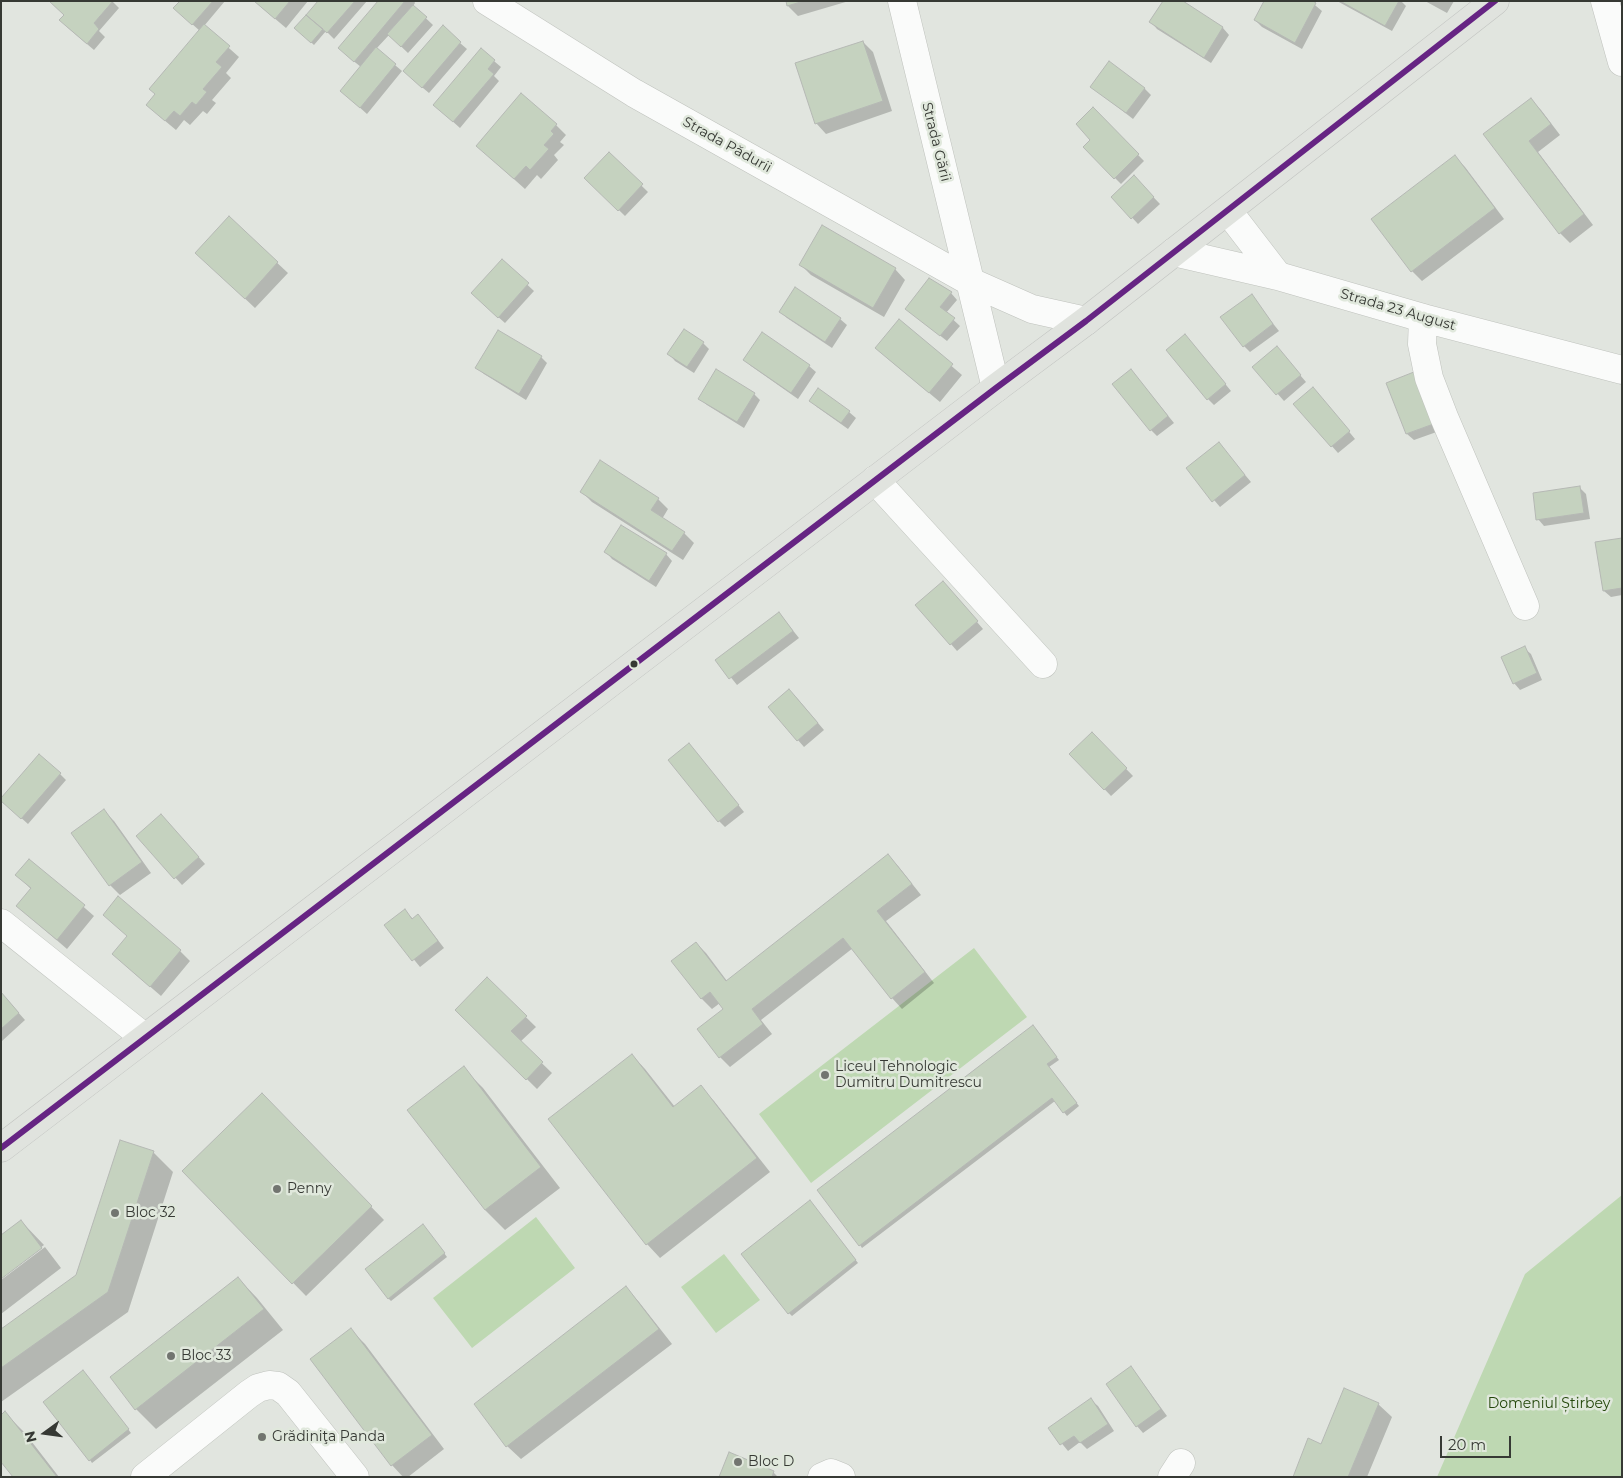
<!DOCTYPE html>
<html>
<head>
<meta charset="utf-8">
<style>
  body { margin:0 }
  #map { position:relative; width:1623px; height:1478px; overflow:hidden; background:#e1e5df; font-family:Montserrat,sans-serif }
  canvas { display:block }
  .frame { position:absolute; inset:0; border:2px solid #363934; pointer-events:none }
  .north { position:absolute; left:20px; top:1408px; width:50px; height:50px; -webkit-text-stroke:4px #e0e8dc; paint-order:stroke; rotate:256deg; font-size:14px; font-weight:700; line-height:20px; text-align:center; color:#363934 }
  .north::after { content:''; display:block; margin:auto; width:18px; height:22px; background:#363934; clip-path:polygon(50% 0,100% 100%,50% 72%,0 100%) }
  .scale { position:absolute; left:1440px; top:1436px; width:71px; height:22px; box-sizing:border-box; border:2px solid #363934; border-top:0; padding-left:6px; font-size:15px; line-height:18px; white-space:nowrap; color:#363934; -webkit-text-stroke:4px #e0e8dc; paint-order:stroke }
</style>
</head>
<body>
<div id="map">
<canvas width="1623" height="1478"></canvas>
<div class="frame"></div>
<div class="north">N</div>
<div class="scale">20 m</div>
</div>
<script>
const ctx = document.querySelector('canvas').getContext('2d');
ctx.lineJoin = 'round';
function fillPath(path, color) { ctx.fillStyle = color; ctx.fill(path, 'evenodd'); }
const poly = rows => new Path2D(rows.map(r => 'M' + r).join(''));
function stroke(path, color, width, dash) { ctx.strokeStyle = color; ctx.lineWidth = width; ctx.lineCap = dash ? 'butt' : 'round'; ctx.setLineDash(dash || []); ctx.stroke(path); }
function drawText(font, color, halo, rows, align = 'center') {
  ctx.font = font + ' Montserrat,sans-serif'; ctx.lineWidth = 5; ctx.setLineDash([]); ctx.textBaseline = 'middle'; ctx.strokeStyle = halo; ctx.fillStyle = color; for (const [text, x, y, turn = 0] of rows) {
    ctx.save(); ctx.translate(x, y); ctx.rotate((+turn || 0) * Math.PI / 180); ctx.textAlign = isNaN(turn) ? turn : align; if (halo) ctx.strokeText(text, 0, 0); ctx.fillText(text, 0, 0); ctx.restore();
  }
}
const green = poly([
  [974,948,1027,1017,811,1183,759,1114],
  [1622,1195,1622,1477,1437,1477,1525,1274],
  [536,1217,575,1268,472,1348,433,1298],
  [724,1254,760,1300,716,1333,681,1287]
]);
const shadow = poly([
  [112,1,119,8,99,31,105,37,94,50,67,27,66,15],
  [181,1,225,1,204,26,239,57,226,73,231,78,212,100,216,103,207,114,203,111,190,125,184,120,176,130,158,115,200,31,182,15],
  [254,1,308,1,286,28],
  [320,1,367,1,334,39,326,31,314,45,296,28],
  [379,1,414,1,415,3,413,6,433,25,408,53,389,35,376,49,402,71,367,114,348,97,361,67,346,55],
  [787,1,849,1,798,16,788,6],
  [1181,1,1223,28,1229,35,1211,63,1157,29,1151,22],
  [1310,1,1322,11,1302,49,1262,27,1255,20],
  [1337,1,1401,1,1406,6,1392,31],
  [1425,1,1454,1,1447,13],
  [863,42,873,52,892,111,826,134,816,123],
  [460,43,467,49,429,93,411,78],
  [481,50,501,67,494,76,499,81,460,128,441,111],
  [1110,63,1145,89,1151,95,1133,119,1092,87],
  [1531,100,1541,110,1560,135,1538,152,1593,225,1570,243,1560,233,1485,135],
  [1093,109,1144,161,1121,184,1084,147,1092,140],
  [556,125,566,135,560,142,564,145,554,155,558,160,541,179,537,175,525,189,488,156],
  [609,154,648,192,625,216,586,178],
  [1455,157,1465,167,1504,219,1422,281,1412,271],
  [1134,177,1160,204,1138,224,1113,197],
  [229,218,288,273,255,308,207,263],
  [822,227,895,269,905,280,884,317,811,275,801,265],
  [502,261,534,291,505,323,479,300],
  [951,293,957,300,946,313,960,326,947,341,906,309],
  [1251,296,1279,331,1250,352,1244,346],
  [780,311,840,319,847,325,832,348,787,318],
  [899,321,962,375,940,402,887,358],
  [1191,342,1231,391,1214,405,1208,399],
  [703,343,709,349,694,373,675,361,669,354],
  [1283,355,1306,382,1284,401,1254,367],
  [541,357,547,363,526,400,484,374,477,368],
  [744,359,809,366,816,372,798,399,751,366],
  [1131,370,1174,423,1157,436,1151,430],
  [1388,383,1445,429,1414,440,1407,434],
  [754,394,760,400,744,428,707,405,700,399],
  [1319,395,1355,439,1338,453,1295,404],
  [811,400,849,412,856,418,848,429,817,407],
  [1219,444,1251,482,1220,507,1187,468],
  [1580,488,1586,494,1590,519,1544,526,1538,519],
  [582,492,658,499,668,509,662,519,684,533,694,543,683,560,592,502],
  [1622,539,1622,595,1611,597,1604,591],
  [606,552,666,554,672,561,656,587,612,559],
  [949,589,983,629,957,651,951,644],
  [779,613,799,638,737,685,717,660],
  [1524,648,1531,654,1542,680,1520,690,1514,683],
  [796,697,824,730,804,747,770,708],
  [1092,734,1133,776,1111,796,1071,754],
  [695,751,744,812,725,827,719,821],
  [60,774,66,780,28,824,8,806],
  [104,811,114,821,151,873,120,895,110,885],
  [167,822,205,864,182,885,138,836],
  [888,856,898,866,921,895,886,921,934,983,902,1009,892,998,853,948,761,1020,772,1034,730,1067,720,1057,725,1009,720,1003,712,1009,702,999,673,961,696,943,706,953,727,981],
  [30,860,94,916,67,949,17,906,31,889,17,875],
  [405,911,413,919,424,922,444,948,420,967,386,925],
  [128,937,180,951,190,961,161,996,124,964],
  [487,979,536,1027,520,1042,552,1073,537,1089,457,1010],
  [1,993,25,1020,2,1041,1,1040],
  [1036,1029,1059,1060,1049,1067,1079,1106,1067,1116,1055,1101,862,1248,860,1245],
  [632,1055,645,1069,675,1107,700,1087,714,1101,770,1172,660,1258,647,1244],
  [463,1068,483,1088,560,1188,505,1230,485,1210],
  [262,1095,384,1220,306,1296,184,1171],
  [153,1152,173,1172,128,1312,1,1402,1,1330,77,1276],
  [813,1205,858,1263,792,1316,789,1313],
  [21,1221,44,1245,1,1277],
  [426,1229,447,1257,391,1301,388,1298],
  [45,1247,61,1268,1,1314,1,1280],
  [238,1278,257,1298,283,1330,156,1429,136,1409,112,1378],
  [626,1288,639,1302,672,1344,521,1459,507,1446],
  [351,1330,365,1344,444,1449,408,1477,403,1477,392,1465,312,1360],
  [1131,1368,1137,1375,1167,1416,1143,1433,1137,1426],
  [86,1375,131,1433,92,1463,90,1460],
  [1091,1400,1098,1406,1114,1431,1087,1449,1080,1442,1068,1451,1050,1429],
  [1378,1404,1392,1417,1367,1477,1294,1477,1322,1446],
  [5,1413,25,1433,59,1477,14,1477],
  [773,1472,778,1477,720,1477]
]);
const building = poly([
  [49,1,113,1,94,23,99,29,87,44,59,20,64,15,49,1],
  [180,1,213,1,192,25,173,8,180,1],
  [254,1,290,1,275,19,254,1],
  [318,1,355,1,327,33,306,15,318,1],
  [378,1,405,1,354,62,338,48,378,1],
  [786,1,804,1,787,6,786,1],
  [1163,1,1183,1,1223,27,1204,58,1149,22,1163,1],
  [1264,1,1313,1,1316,3,1295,43,1254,20,1264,1],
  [1340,1,1399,1,1385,26,1340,1],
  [413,5,427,17,401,47,387,34,413,5],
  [306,15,323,29,311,43,294,28,306,15],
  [204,24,230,46,216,62,222,67,203,89,207,92,196,105,192,102,180,116,174,111,165,121,146,105,155,94,149,89,204,24],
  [443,25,461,42,422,88,403,71,443,25],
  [863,41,883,101,815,124,795,63,863,41],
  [376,47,396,64,360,108,340,91,376,47],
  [481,48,495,60,488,69,494,74,453,122,433,105,481,48],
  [1109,61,1145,88,1126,113,1090,87,1109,61],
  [521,93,557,124,551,131,554,134,544,145,549,149,530,170,526,166,514,179,476,146,521,93],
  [1531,98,1551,124,1529,141,1584,214,1559,234,1483,134,1531,98],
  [1093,107,1139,154,1114,179,1083,147,1090,140,1076,124,1093,107],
  [609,152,643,184,618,211,584,178,609,152],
  [1455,155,1495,208,1411,272,1371,219,1455,155],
  [1134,175,1154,197,1131,219,1111,197,1134,175],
  [229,216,278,262,245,299,195,253,229,216],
  [822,225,896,268,873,308,799,265,822,225],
  [502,259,529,283,498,318,471,293,502,259],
  [929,278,952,292,940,307,955,318,940,336,905,309,929,278],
  [795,287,841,318,825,342,779,312,795,287],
  [1252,294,1273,324,1243,347,1220,317,1252,294],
  [899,319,953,364,929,393,875,348,899,319],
  [684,329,704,342,687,367,667,354,684,329],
  [498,330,542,356,519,394,475,368,498,330],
  [762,332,810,365,791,393,743,360,762,332],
  [1185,334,1226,384,1207,400,1166,350,1185,334],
  [1277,346,1301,375,1276,395,1252,367,1277,346],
  [716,369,755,393,737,422,698,399,716,369],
  [1131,369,1168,416,1150,431,1112,384,1131,369],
  [1419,370,1439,422,1406,434,1386,383,1419,370],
  [1313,387,1350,431,1331,447,1293,404,1313,387],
  [818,388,850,411,841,423,809,401,818,388],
  [1219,442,1245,475,1212,502,1186,468,1219,442],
  [600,460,659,498,651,510,685,532,672,551,580,492,600,460],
  [1580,486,1584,513,1536,520,1533,493,1580,486],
  [621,525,667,553,649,581,604,552,621,525],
  [1622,538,1622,588,1603,591,1595,542,1622,538],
  [943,581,978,621,950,645,915,605,943,581],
  [779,612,793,631,729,679,715,660,779,612],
  [1525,646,1537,673,1513,684,1501,657,1525,646],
  [789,689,818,723,797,741,768,707,789,689],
  [1092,732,1127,768,1104,790,1069,754,1092,732],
  [689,743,739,805,718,822,668,760,689,743],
  [39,754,61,773,21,819,1,801,1,798,39,754],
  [104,809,142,862,109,886,71,833,104,809],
  [161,814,199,857,174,879,136,836,161,814],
  [888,854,912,884,877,911,925,972,891,999,843,938,752,1009,763,1024,719,1058,697,1029,723,1009,710,992,701,999,671,961,696,942,726,981,888,854],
  [29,859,85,905,57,940,16,906,31,888,15,875,29,859],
  [118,896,181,950,150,987,112,954,127,936,103,915,118,896],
  [405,909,412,919,418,914,438,941,412,961,384,925,405,909],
  [487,977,527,1016,511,1031,543,1062,526,1080,455,1010,487,977],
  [1,992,19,1013,1,1029,1,992],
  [1033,1025,1057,1057,1047,1064,1077,1103,1063,1113,1052,1098,859,1246,817,1190,1033,1025],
  [632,1054,673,1107,701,1085,757,1158,646,1245,548,1119,632,1054],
  [464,1066,541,1167,485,1210,407,1110,464,1066],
  [262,1093,372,1206,292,1284,182,1171,262,1093],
  [120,1140,154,1151,108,1292,1,1368,1,1329,76,1275,120,1140],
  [810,1200,856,1260,788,1314,741,1254,810,1200],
  [21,1220,42,1248,1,1279,1,1235,21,1220],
  [423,1224,445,1253,388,1299,365,1269,423,1224],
  [238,1277,264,1309,135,1410,110,1377,238,1277],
  [626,1286,659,1329,506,1447,474,1404,626,1286],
  [351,1328,432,1435,391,1466,310,1359,351,1328],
  [1131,1366,1161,1409,1136,1427,1106,1384,1131,1366],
  [83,1370,129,1429,89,1461,43,1402,83,1370],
  [1344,1388,1379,1403,1348,1477,1293,1477,1308,1438,1321,1444,1344,1388],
  [1091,1398,1108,1424,1080,1443,1074,1436,1060,1445,1048,1428,1091,1398],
  [5,1411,43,1459,57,1477,13,1477,1,1462,1,1415,5,1411],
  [729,1452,774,1471,772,1477,719,1477,729,1452]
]);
const minor = poly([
  [487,1,634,93,971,282,1032,309,1086,321],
  [902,1,996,388],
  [1605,1,1622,62],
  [1228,211,1278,276],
  [1174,252,1278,276,1423,318,1622,370],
  [1423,318,1422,344,1429,378,1444,417,1525,606],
  [875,480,1043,664],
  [1,923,144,1037],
  [145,1477,249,1394,258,1388,269,1385,278,1386,288,1393,355,1477],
  [822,1477,831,1473,841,1477],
  [1172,1477,1181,1463]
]);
const major = poly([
  [1,1148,996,388,1086,321,1495,1]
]);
const bus1 = poly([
  [1,1148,996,388,1086,321,1495,1]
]);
const markers = [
  [634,664,4.5,"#363934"],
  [825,1075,5,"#727570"],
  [277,1189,5,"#727570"],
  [115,1213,5,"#727570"],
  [171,1356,5,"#727570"],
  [262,1437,5,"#727570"],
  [738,1462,5,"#727570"]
];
const streetNames = [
  ["Strada Gării",936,142,76],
  ["Strada Pădurii",727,145,29],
  ["Strada 23 August",1398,310,16]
];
const poiNames = [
  ["Liceul Tehnologic",835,1067],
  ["Dumitru Dumitrescu",835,1083],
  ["Penny",287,1189],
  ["Bloc 32",125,1213],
  ["Bloc 33",181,1356],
  ["Grădiniţa Panda",272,1437],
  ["Bloc D",748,1462]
];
const parkNames = [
  ["Domeniul Știrbey",1549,1404]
];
fillPath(green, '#bed8b2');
fillPath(shadow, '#0003');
fillPath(building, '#c5d2bf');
stroke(building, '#b5b8b4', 1);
stroke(minor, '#bfc2bd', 29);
stroke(major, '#c1c3c0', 29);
stroke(minor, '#fafbfa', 28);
stroke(major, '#e0e3de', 28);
stroke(bus1, '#662483', 6);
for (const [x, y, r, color] of markers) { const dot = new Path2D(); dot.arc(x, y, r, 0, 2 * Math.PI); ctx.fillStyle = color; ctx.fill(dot); stroke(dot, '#e0e8dc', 2); }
drawText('14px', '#363934', '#e0e8dc', streetNames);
drawText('14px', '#363934', '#e0e8dc', poiNames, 'left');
drawText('14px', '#224609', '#e0e8dc', parkNames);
</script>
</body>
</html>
